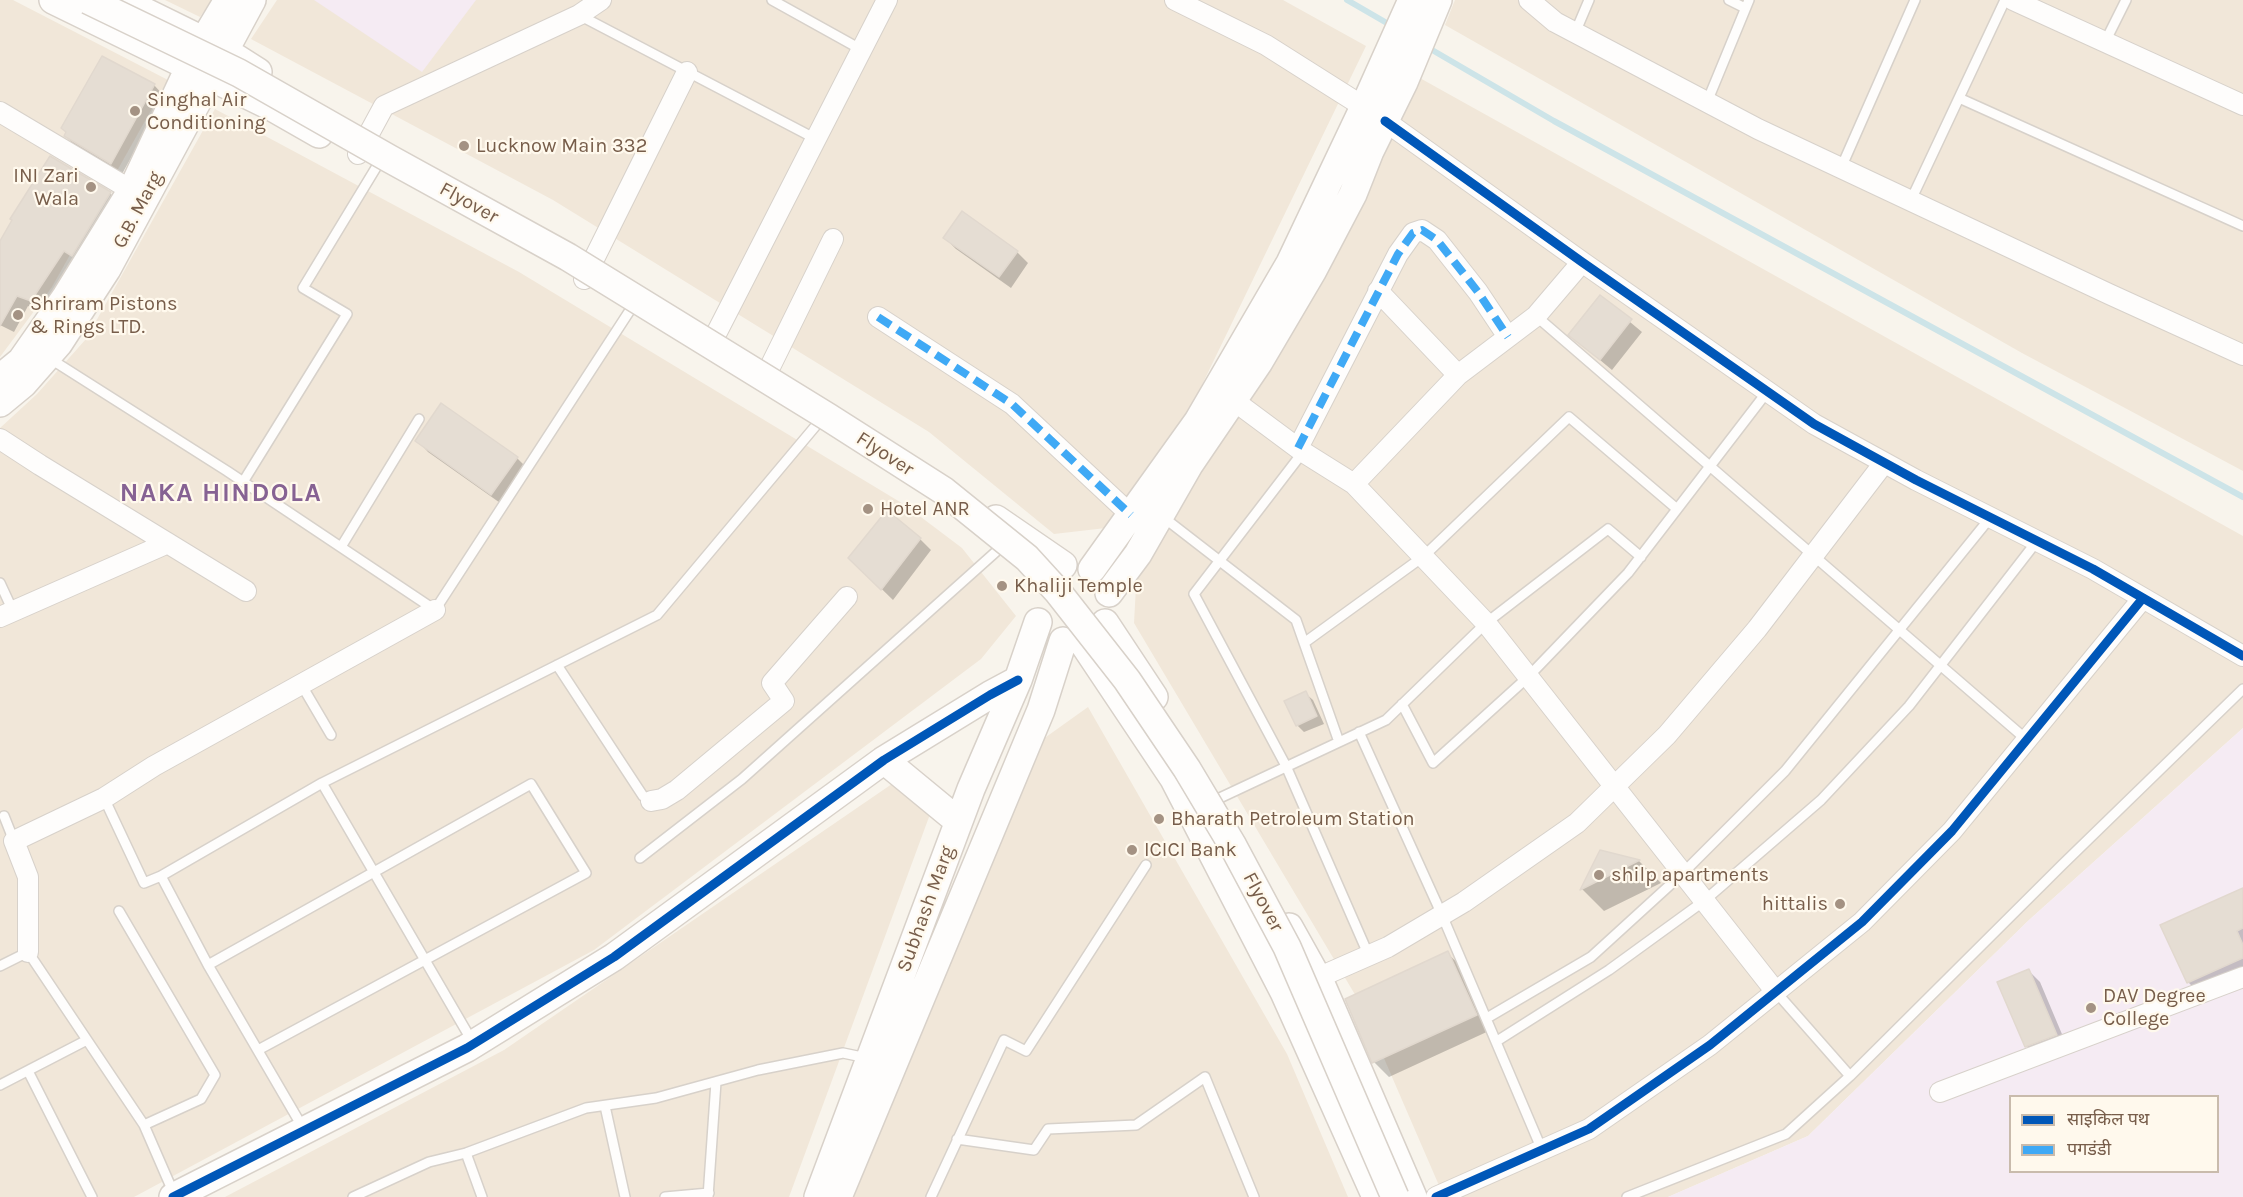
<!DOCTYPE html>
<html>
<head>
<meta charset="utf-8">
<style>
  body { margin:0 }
  #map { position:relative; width:2243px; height:1197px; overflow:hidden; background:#f8f4ec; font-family:Karla,"Noto Sans Devanagari",sans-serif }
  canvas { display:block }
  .legend { position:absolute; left:2009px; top:1095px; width:210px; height:78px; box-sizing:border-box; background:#fff9ed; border:2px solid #c9bbac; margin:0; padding:8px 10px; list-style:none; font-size:18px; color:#775d4a }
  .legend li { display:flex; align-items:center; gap:12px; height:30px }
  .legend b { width:30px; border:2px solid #c9bbac }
</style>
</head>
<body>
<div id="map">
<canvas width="2243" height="1197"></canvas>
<ul class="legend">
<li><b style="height:8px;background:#0057b8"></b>साइकिल पथ</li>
<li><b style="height:8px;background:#3fa9f5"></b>पगडंडी</li>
</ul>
</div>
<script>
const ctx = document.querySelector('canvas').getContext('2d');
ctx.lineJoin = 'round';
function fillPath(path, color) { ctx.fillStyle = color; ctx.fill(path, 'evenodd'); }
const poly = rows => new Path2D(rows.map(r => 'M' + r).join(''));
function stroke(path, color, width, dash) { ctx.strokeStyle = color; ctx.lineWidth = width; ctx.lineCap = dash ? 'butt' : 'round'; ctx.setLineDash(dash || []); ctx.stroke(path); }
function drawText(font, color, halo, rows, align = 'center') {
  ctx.font = font + ' Karla,sans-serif'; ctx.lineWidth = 4.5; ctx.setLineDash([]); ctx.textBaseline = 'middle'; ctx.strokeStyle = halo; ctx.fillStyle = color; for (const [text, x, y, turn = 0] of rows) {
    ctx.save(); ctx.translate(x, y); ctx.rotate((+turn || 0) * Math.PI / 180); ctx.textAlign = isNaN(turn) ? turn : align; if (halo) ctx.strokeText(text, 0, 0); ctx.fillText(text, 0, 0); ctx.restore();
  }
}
const residential = poly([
  [0,0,13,0,168,80,52,287,0,357],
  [165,0,212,0,200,17],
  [277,0,1283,0,1366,46,1184,422,1106,528,1054,534,929,432,553,200,251,39],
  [1455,0,2243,0,2243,471,2022,353,1445,25],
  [1418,77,2243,536,2243,728,2029,920,1808,1136,1668,1197,1444,1197,1360,1003,1134,623,1137,568],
  [215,109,519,272,905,505,962,548,1016,616,981,659,594,950,134,1197,0,1197,0,428,37,394,86,339],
  [1088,707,1287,1054,1348,1197,841,1197,1032,747],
  [905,775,936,798,789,1197,225,1197,504,1050]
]);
const education = poly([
  [314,0,476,0,422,72],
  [2243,728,2243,1197,1668,1197,1808,1136,2029,920],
  [2010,1096,2218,1096,2218,1172,2010,1172]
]);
const shadow = poly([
  [154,85,165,97,122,174,77,147,65,136],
  [110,193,121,205,43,312,28,306,14,332,0,325,0,244],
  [945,238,1017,252,1028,263,1011,288,956,249],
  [1600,297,1642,332,1612,370,1570,335],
  [417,440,517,458,528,469,503,505,428,452],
  [920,539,931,550,893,600,850,558],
  [1305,693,1313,700,1324,724,1304,732,1297,725],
  [1601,852,1639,861,1661,883,1604,911,1582,889],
  [2243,890,2243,980,2204,998,2189,983,2162,926],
  [1447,953,1463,968,1491,1030,1389,1077,1374,1062],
  [2028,970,2040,982,2067,1046,2038,1057,2027,1046]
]);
const stream = poly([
  [1347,0,1392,26],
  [1427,47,1554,121,2243,497]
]);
const building = poly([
  [102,56,155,84,111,164,64,136,66,132,61,128,102,56],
  [50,156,111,192,72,256,64,251,31,301,17,296,0,326,0,241,12,220,10,219,50,156],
  [962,211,1018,251,999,277,943,238,962,211],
  [1600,295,1632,319,1600,360,1568,335,1600,295],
  [441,403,518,457,491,495,415,441,441,403],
  [887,510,921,538,881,590,848,558,887,510],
  [1306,691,1317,716,1296,726,1284,701,1306,691],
  [1600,850,1640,860,1580,890,1600,850],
  [2243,888,2243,928,2237,931,2243,945,2243,958,2187,983,2160,925,2243,888],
  [1448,951,1477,1015,1372,1063,1345,999,1448,951],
  [2029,969,2057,1035,2025,1047,1997,982,2029,969]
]);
const lane = poly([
  [772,0,862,50],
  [1729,0,1745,8],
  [579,15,816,139],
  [1575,33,1589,0],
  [2105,42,2126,0],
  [1959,98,2243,226],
  [1707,102,1749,0],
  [1841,168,1915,0],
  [1911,200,2005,0],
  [1536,316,2027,740],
  [49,358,227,471,435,610,636,301],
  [1303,452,1194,594,1286,766,1369,956],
  [243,482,347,314,303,288,377,166],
  [1163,517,1296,620,1339,742],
  [341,547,419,419],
  [0,583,13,611],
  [1304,643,1424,556,1569,417,1677,509],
  [557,665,643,796,651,801],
  [301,684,331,735],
  [1402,704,1433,763,1528,677,1628,573,1767,392],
  [1359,732,1442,915,1542,1150],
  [322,783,472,1041],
  [104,798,144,883,161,876,322,783,657,615,818,423],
  [1209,803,1386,720,1486,623,1608,529,1641,557],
  [4,816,14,841],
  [640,858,742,779,999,549],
  [161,876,208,965,303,1128],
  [119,911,215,1075,201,1099,144,1125],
  [208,965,531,784,586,873,258,1050],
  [0,966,28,952,144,1125,174,1194],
  [1776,992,1850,1076],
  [1487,1018,1591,957,1682,874,1785,771,1990,518],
  [1497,1041,1609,970,1704,901,1821,800,1909,706,2037,541],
  [28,1071,92,1197],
  [0,1085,87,1040],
  [605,1106,625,1197],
  [957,1139,1034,1150,1048,1129,1136,1125,1205,1077,1254,1197],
  [466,1153,482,1197],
  [353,1197,429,1162,466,1153,586,1108,656,1098,758,1070,843,1053,867,1058],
  [665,1197,709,1193],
  [708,1197,716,1082],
  [931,1197,1004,1040,1026,1051,1146,865],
  [1627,1197,1786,1134,1850,1076,2062,865,2243,689]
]);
const street = poly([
  [1175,0,1266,45,1364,107],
  [1529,0,1555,22,1758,129,2109,294,2243,355],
  [2013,0,2243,105],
  [0,112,131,190],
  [1385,121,1582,262,1814,424,1916,480,2093,569,2243,656],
  [358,154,384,106,579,15,601,0],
  [584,279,687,72],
  [1378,291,1458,375],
  [878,317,1012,404,1131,515],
  [715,336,887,0],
  [769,369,833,239],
  [1233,400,1303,452,1354,484,1486,623,1776,992],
  [0,439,40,465,246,591],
  [1298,448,1398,254,1413,233,1422,230,1437,240,1478,292,1508,337],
  [1354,484,1458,375,1536,316,1582,262],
  [0,617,168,543],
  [651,801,662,799,677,790,784,701,772,683,847,597],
  [28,952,28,877,14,841,104,798,154,766,435,610],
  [1306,983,1388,947,1464,902,1577,823,1667,735,1757,629,1884,463],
  [1940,1092,2243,977],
  [1436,1197,1589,1129,1710,1045,1862,922,1952,831,2143,598]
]);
const secondary = poly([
  [53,0,270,106,319,134],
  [121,0,225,51,258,72],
  [0,378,21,361,65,298,133,188,194,57,228,0],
  [0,403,23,384,59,343,107,269,252,0],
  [996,519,1063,565],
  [1092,569,1198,421,1290,263,1364,107,1412,0],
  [1109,593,1138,554,1189,465,1259,362,1312,272,1353,194,1370,151,1404,82,1438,0],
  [1105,623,1154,697],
  [1083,643,1174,779,1284,992,1376,1197],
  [884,760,958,821],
  [1289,927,1322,986,1413,1197],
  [173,1197,467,1048,614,957,884,760,990,695,1018,680],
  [818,1197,971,789,1018,680,1038,622],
  [838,1197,1041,710,1063,641]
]);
const secondaryBridge = poly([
  [88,0,239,73,390,159,568,257,828,417,944,491,1027,558,1058,592,1127,680,1187,769,1233,846,1287,947,1395,1197]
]);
const quiet = poly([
  [878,317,1012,404,1131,515],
  [1298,448,1398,254,1413,233,1422,230,1437,240,1478,292,1508,337]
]);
const cycleway = poly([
  [1385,121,1582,262,1814,424,1916,480,2093,569,2243,656],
  [173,1197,467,1048,614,957,884,760,990,695,1018,680],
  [1436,1197,1589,1129,1710,1045,1862,922,1952,831,2143,598]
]);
const markers = [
  [135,111,6,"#a49283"],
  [464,146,6,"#a49283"],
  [91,187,6,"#a49283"],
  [18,315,6,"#a49283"],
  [868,509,6,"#a49283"],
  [1002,586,6,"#a49283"],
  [1159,819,6,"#a49283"],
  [1132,850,6,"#a49283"],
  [1599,875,6,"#a49283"],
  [1840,904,6,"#a49283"],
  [2091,1008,6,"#a49283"]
];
const poiNames = [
  ["Singhal Air",147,100],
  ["Conditioning",147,123],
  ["Lucknow Main 332",476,146],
  ["INI Zari",79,176,"right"],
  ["Wala",79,199,"right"],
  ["Shriram Pistons",30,304],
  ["& Rings LTD.",30,327],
  ["Hotel ANR",880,509],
  ["Khaliji Temple",1014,586],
  ["Bharath Petroleum Station",1171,819],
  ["ICICI Bank",1144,850],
  ["shilp apartments",1611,875],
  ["hittalis",1828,904,"right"],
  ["DAV Degree",2103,996],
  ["College",2103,1019]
];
const streetNames = [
  ["Flyover",469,203,29],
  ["G.B. Marg",138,210,-62],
  ["Flyover",885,454,33],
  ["Flyover",1263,902,62],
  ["Subhash Marg",926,909,-70]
];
const districtNames = [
  ["NAKA HINDOLA",221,494]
];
fillPath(residential, '#f1e7d9');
fillPath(education, '#f5ebf3');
fillPath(shadow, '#0003');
stroke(stream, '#cde4e8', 6);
fillPath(building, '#e5ddd3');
stroke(building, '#e1d8ce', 1.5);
stroke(lane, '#d7d1ca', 12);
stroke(street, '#d7d1ca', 22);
stroke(secondary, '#d8d1c9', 30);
stroke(lane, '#fefdfc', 9);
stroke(street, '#fefdfc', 20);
stroke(secondary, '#fefdfc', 27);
stroke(secondaryBridge, '#d8d1c9', 30, []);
stroke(secondaryBridge, '#fefdfc', 27);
stroke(quiet, '#3fa9f5', 8, [15, 8]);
stroke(cycleway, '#0057b8', 9);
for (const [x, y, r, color] of markers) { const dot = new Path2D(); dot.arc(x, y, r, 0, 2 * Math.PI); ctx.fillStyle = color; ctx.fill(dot); stroke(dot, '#fff9ed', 2); }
drawText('20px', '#775d4a', '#fff9ed', poiNames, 'left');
drawText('20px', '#775d4a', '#fff9ed', streetNames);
ctx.letterSpacing = '1.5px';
drawText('bold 26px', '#866293', '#fff9ed', districtNames);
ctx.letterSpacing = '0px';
</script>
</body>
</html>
